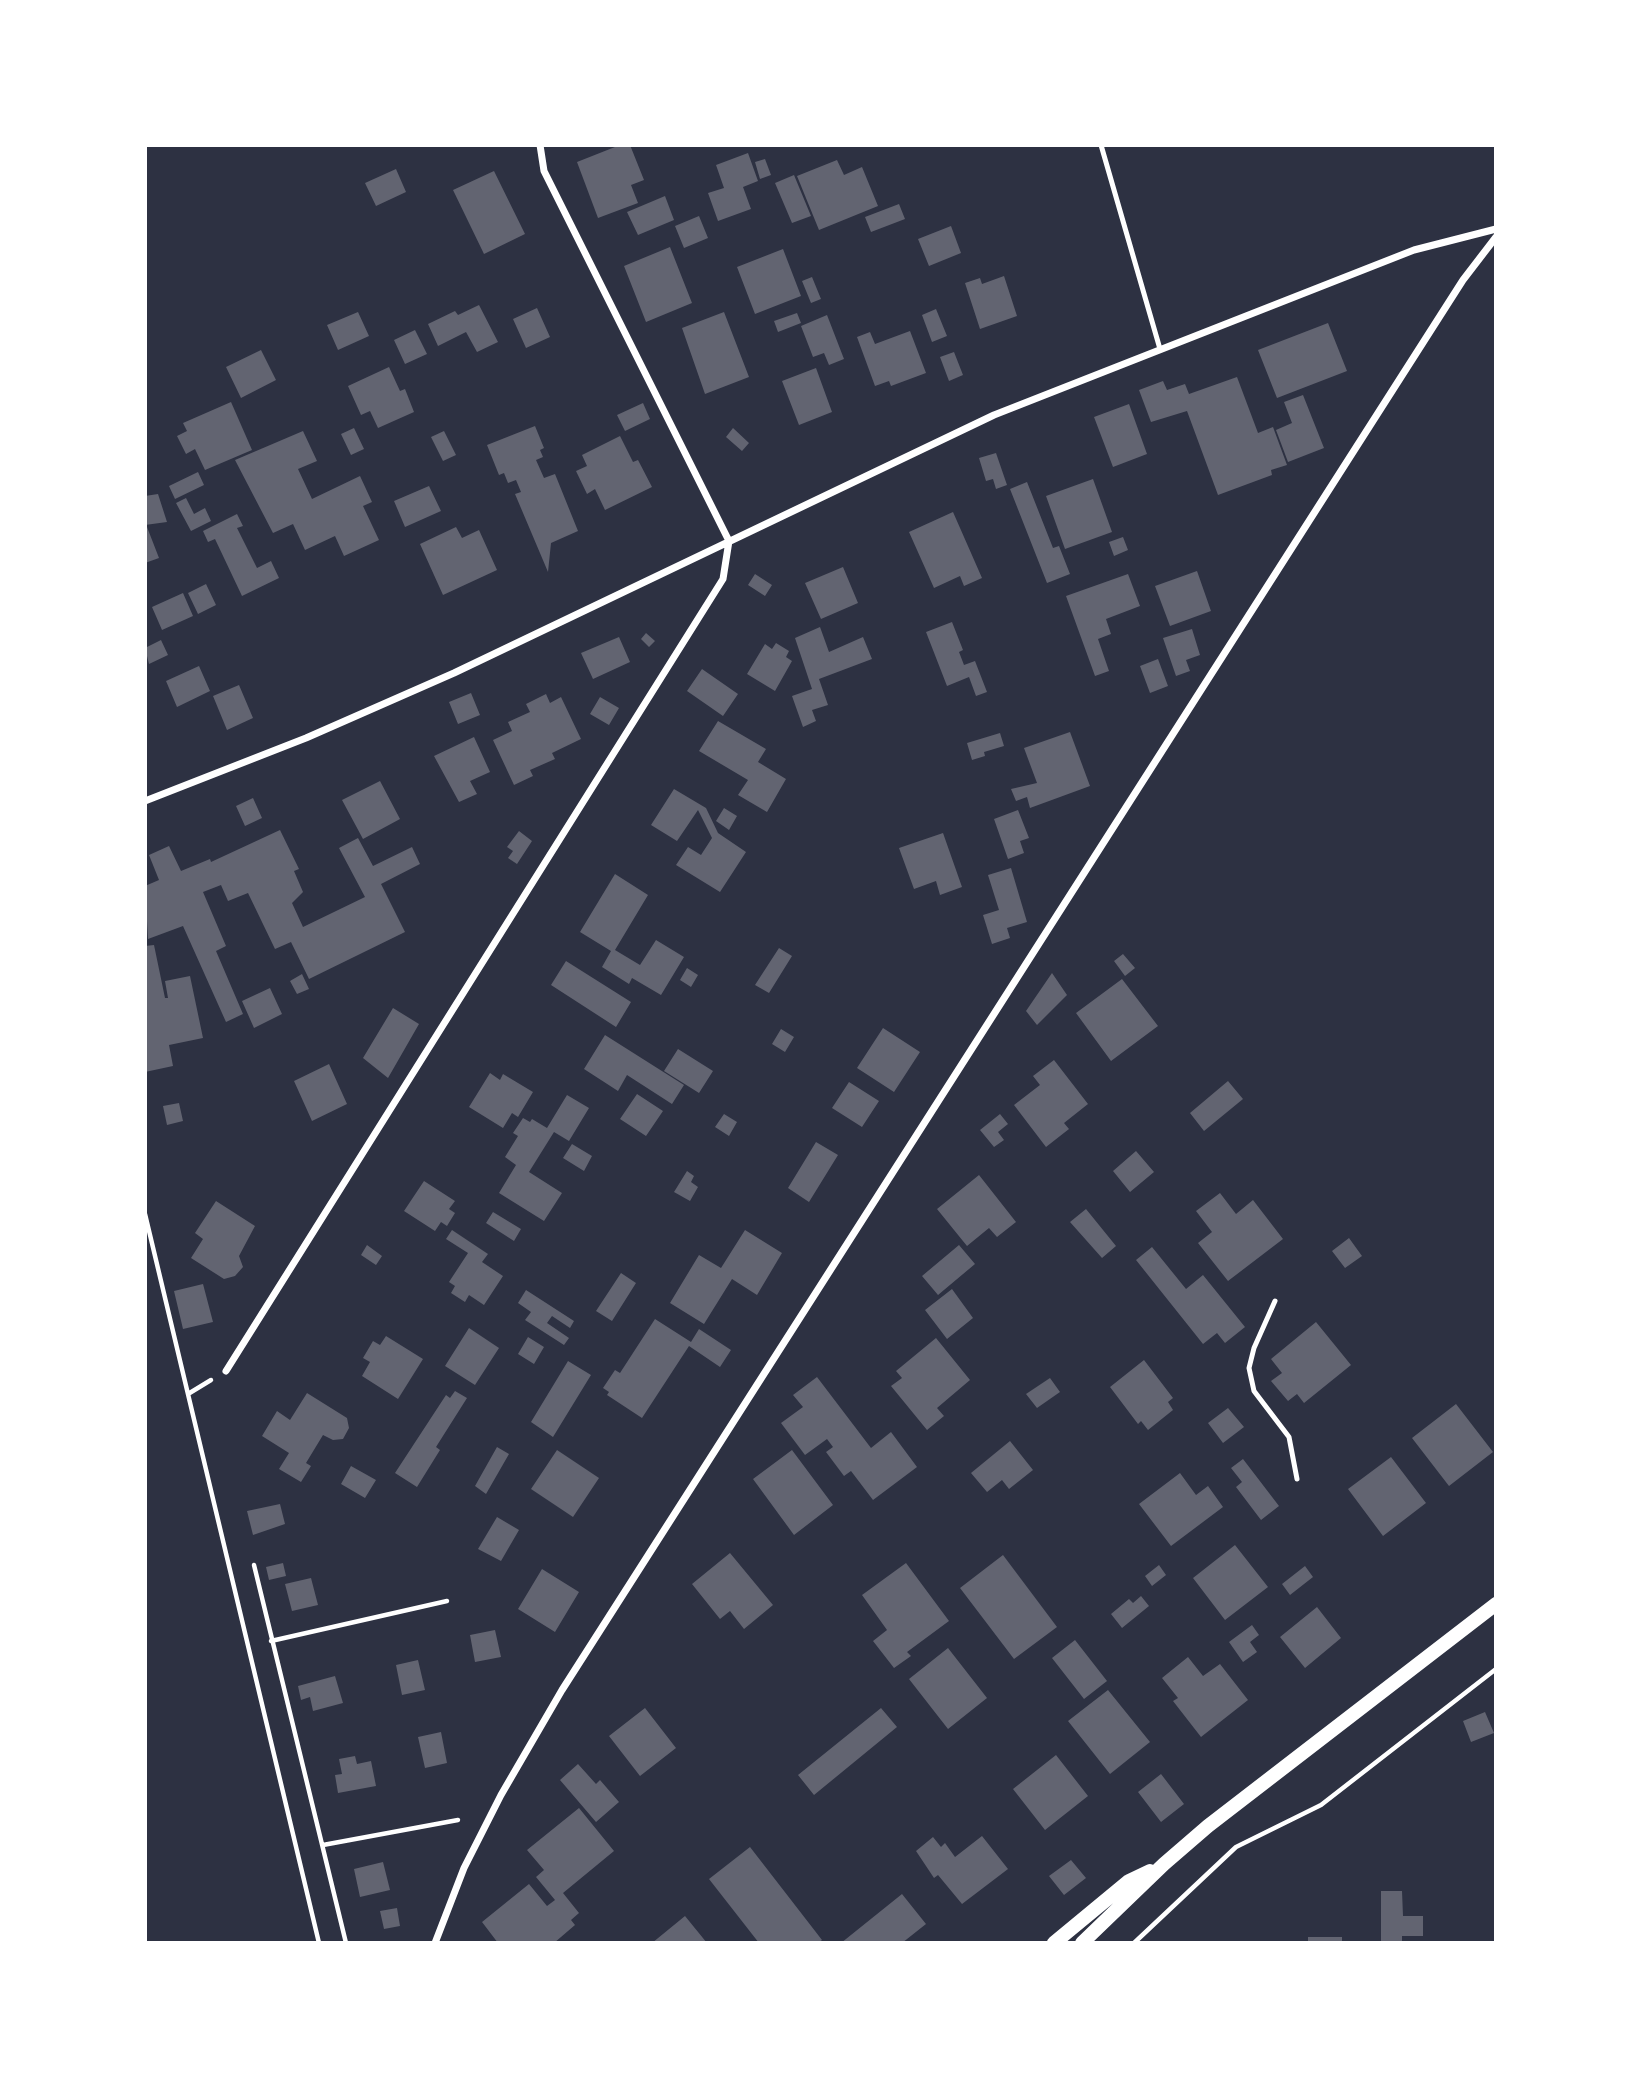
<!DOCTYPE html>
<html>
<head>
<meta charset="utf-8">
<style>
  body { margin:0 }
  #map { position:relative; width:1641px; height:2088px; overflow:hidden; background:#2d3142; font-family:Commissioner,sans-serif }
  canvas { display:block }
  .frame { position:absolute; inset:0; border:147px solid #fff; pointer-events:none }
</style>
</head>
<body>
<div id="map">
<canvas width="1641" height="2088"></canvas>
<div class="frame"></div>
</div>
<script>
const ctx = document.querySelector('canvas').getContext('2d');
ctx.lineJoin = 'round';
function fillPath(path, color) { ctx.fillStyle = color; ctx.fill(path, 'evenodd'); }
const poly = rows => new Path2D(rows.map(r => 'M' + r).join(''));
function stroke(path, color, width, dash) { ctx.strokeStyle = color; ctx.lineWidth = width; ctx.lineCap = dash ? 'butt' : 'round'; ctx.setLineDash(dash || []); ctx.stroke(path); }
const building = poly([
  [620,145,630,145,644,180,631,185,638,203,598,218,577,162],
  [748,153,758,181,743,187,751,209,718,221,708,193,724,188,716,165],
  [765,159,771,175,760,179,755,162],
  [837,160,844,175,862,167,878,206,819,230,797,176],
  [396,169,406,192,376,206,365,183],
  [494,171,525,234,484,254,453,190],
  [794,175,811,216,792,223,775,183],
  [665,196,674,220,638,235,627,212],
  [899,204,905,219,871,232,865,217],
  [699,216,708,238,684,248,675,226],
  [951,226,961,253,929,266,918,239],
  [670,247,692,303,646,322,624,266],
  [783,249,801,296,755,314,737,267],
  [1004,276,1017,316,980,329,965,283,980,278,982,284],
  [812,277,821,299,811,303,802,281],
  [479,305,498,342,477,352,466,332,438,346,428,324,455,311,458,315],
  [537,308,550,337,526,348,513,319],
  [936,309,947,336,932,342,922,315],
  [358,312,369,336,338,350,327,325],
  [724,312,749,377,705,394,682,328],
  [797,313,801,323,778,332,774,321],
  [827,315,844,359,829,365,824,353,813,357,801,326],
  [1328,323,1347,371,1277,398,1258,350],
  [415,330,427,354,405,364,394,340],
  [910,331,926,373,891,386,889,381,875,386,857,337,870,332,875,344],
  [261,350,276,380,241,398,226,367],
  [954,352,963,375,949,381,940,357],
  [389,367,400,391,405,389,414,412,378,428,370,411,361,415,348,386],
  [816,368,832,412,799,425,782,381],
  [1237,377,1258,433,1273,427,1287,465,1271,470,1272,475,1218,495,1187,411,1151,422,1139,390,1163,381,1167,390,1185,384,1189,394],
  [1303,395,1324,448,1288,462,1276,430,1292,423,1284,402],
  [231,402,252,450,205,470,195,449,186,454,177,436,187,431,183,423],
  [643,403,650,419,625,431,617,415],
  [1129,404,1147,454,1113,467,1094,417],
  [535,426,544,448,540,450,543,457,536,460,544,478,555,474,578,531,551,543,548,572,515,494,521,492,516,480,508,483,504,473,499,475,487,445],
  [354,428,364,449,351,455,341,434],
  [733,428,749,443,742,451,726,437],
  [303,431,317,461,298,469,312,499,360,476,372,502,363,506,379,540,344,556,335,536,305,550,293,524,273,533,235,460],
  [444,431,456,455,443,461,431,437],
  [620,436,633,462,638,460,652,487,605,510,595,489,587,494,576,471,587,466,582,455],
  [996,453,1007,485,996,489,993,479,986,481,979,458],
  [198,472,204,485,175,499,169,486],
  [1093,479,1112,532,1065,549,1046,496],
  [1027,482,1053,548,1059,546,1070,574,1047,583,1010,489],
  [429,486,441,511,405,527,394,501],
  [158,494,167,522,145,525,145,496],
  [186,498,194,514,205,508,211,521,191,531,176,503],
  [953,512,982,578,964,586,960,576,934,588,909,532],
  [237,514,243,526,237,528,257,568,271,561,279,578,242,596,215,539,208,542,203,531],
  [147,527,159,558,145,563,145,528],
  [456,527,462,538,479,530,497,570,443,595,420,544],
  [1123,537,1128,550,1114,556,1109,542],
  [843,567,858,603,821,619,805,583],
  [1197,571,1211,611,1170,626,1155,586],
  [755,574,772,585,765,596,748,585],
  [1128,574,1140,606,1106,619,1111,634,1098,639,1109,671,1095,676,1066,596],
  [206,584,216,605,198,614,188,593],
  [183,593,193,616,162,630,152,607],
  [952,622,963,650,959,652,964,665,975,661,987,692,976,696,969,677,947,686,926,632],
  [820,627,829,652,863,637,872,659,819,679,828,705,812,710,816,721,803,727,792,696,812,689,795,638],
  [1192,629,1200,655,1186,660,1190,671,1176,676,1163,638],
  [646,633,655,641,649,647,641,639],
  [619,637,630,662,593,679,581,653],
  [161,640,168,655,149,664,145,648],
  [776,643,789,651,786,657,792,661,775,691,747,674,765,644,772,649],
  [1158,659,1168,686,1150,693,1140,666],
  [199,666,210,691,177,707,166,681],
  [702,669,738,694,723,716,687,691],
  [239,685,253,718,227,730,213,696],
  [471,693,480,715,458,724,449,702],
  [546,694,550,703,561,697,581,739,552,753,555,759,530,770,533,776,514,785,493,740,512,731,508,722,530,712,526,704],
  [600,697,619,708,609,725,590,714],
  [718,721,766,749,758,762,786,779,767,812,738,795,748,780,699,751],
  [1070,732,1090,786,1030,808,1027,797,1016,801,1011,789,1037,783,1024,748],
  [1000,733,1004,746,984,752,985,756,972,760,967,743],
  [474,737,490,772,470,781,477,794,459,802,434,756],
  [380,781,400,819,363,839,342,800],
  [674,789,706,808,718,833,746,852,720,892,676,865,688,847,701,855,712,838,698,810,677,841,651,825],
  [253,798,262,818,245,826,236,806],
  [724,808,737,816,729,830,716,821],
  [1018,810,1029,838,1020,841,1024,853,1008,859,994,819],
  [280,830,299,869,294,871,303,892,292,903,303,927,365,897,339,848,358,838,373,866,412,847,420,864,381,884,405,932,309,979,291,942,275,949,248,893,228,901,221,885,203,892,226,946,216,951,243,1014,226,1022,183,926,148,939,145,886,159,880,149,855,169,846,181,871,210,859,211,862],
  [519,831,532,841,517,864,508,858,513,851,507,847],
  [943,833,962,887,940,895,936,881,914,889,899,848],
  [1011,868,1027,922,1007,928,1010,938,992,944,983,915,999,910,988,875],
  [615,874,648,895,615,950,640,965,656,940,684,957,661,995,632,978,629,984,602,967,611,951,580,932],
  [154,945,165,998,168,998,165,981,190,976,203,1038,169,1045,173,1066,145,1072,145,946],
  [779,948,792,956,769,993,755,985],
  [1123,954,1135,968,1125,976,1114,961],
  [566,961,631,1002,616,1027,551,985],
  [687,968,698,975,691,987,680,980],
  [1052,973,1067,995,1037,1025,1026,1011],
  [302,974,309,989,297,994,290,981],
  [1122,979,1158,1026,1111,1061,1076,1013],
  [270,988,282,1014,254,1028,242,1001],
  [393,1008,419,1024,388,1078,363,1058],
  [883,1028,920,1052,894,1092,857,1068],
  [781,1029,794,1037,785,1052,772,1044],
  [605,1035,684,1085,672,1104,627,1075,618,1091,584,1069],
  [678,1049,713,1071,699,1093,664,1071],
  [1054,1060,1088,1104,1064,1123,1069,1129,1046,1147,1014,1105,1040,1085,1033,1076],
  [329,1064,347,1104,312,1121,294,1081],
  [490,1073,500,1080,503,1074,533,1092,518,1117,512,1113,503,1128,469,1107],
  [1228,1081,1243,1099,1204,1131,1190,1113],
  [849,1082,879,1101,862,1127,832,1108],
  [637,1094,663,1111,646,1136,620,1119],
  [567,1095,589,1108,569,1141,554,1132,529,1172,562,1193,544,1221,499,1193,516,1165,505,1157,518,1136,513,1133,523,1118,530,1122,532,1119,547,1128],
  [179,1103,183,1121,167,1125,163,1106],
  [724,1114,737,1122,729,1136,715,1127],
  [1000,1114,1008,1124,998,1132,1004,1140,994,1147,980,1130],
  [816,1142,838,1155,809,1202,788,1188],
  [572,1144,592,1156,584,1171,563,1158],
  [1136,1151,1154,1172,1130,1192,1113,1171],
  [687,1171,694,1176,691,1182,698,1187,690,1201,674,1192],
  [979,1175,1016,1222,997,1237,989,1228,967,1246,937,1209],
  [424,1181,455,1201,449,1209,455,1213,447,1226,441,1222,435,1231,404,1211],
  [1220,1193,1236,1214,1253,1200,1283,1239,1228,1281,1198,1243,1212,1232,1196,1211],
  [216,1201,255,1226,239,1256,243,1267,235,1276,224,1279,191,1258,203,1239,195,1233],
  [1086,1209,1116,1246,1102,1258,1070,1222],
  [493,1212,521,1229,514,1241,486,1223],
  [452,1230,488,1254,482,1262,503,1276,484,1305,469,1295,465,1302,451,1293,455,1286,449,1282,468,1253,446,1239],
  [745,1230,782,1253,757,1295,732,1279,704,1324,670,1303,699,1255,721,1268],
  [1349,1238,1362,1256,1345,1268,1332,1251],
  [367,1245,382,1256,376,1265,361,1255],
  [959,1245,975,1264,938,1295,922,1276],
  [1152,1247,1186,1289,1203,1275,1245,1327,1225,1343,1217,1333,1203,1344,1136,1260],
  [621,1273,636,1283,612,1321,596,1311],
  [203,1284,213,1322,183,1329,174,1291],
  [952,1289,973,1318,947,1339,925,1310],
  [526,1290,574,1321,570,1328,552,1316,547,1323,569,1338,564,1345,525,1320,531,1312,518,1303],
  [655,1319,691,1342,699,1329,731,1350,720,1367,689,1346,642,1418,607,1395,609,1392,603,1388,615,1370,620,1373],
  [1316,1322,1351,1365,1304,1403,1297,1394,1288,1401,1271,1381,1282,1373,1271,1359],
  [469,1328,499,1348,475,1385,445,1366],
  [386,1336,423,1359,398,1399,362,1376,370,1362,363,1358,373,1341,380,1345],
  [528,1337,544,1347,534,1364,518,1354],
  [936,1338,970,1380,937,1408,944,1416,927,1430,891,1386,902,1378,896,1371],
  [1144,1360,1173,1398,1168,1402,1173,1410,1148,1430,1141,1421,1138,1424,1110,1387],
  [568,1361,591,1375,553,1437,531,1422],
  [817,1377,871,1448,891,1432,917,1467,873,1500,851,1471,844,1476,826,1452,833,1447,827,1439,805,1455,781,1423,803,1407,793,1395],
  [1050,1378,1060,1392,1037,1408,1026,1394],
  [455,1391,467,1398,436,1447,440,1450,417,1487,395,1473,446,1395,450,1398],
  [307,1393,347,1418,349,1428,343,1439,333,1440,323,1435,306,1463,311,1466,301,1482,279,1469,289,1453,262,1436,277,1411,290,1420],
  [1456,1404,1493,1452,1449,1486,1412,1438],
  [1228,1408,1244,1427,1223,1443,1208,1423],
  [1010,1441,1033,1470,1009,1489,1002,1480,987,1492,971,1473],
  [497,1447,509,1454,486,1494,475,1486],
  [557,1450,599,1478,573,1517,531,1489],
  [792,1450,833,1505,794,1535,753,1479],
  [1391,1457,1426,1503,1383,1536,1348,1489],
  [1243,1459,1279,1506,1261,1520,1236,1487,1242,1482,1231,1468],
  [351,1466,376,1480,365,1498,341,1484],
  [1180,1473,1196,1495,1208,1486,1223,1507,1171,1546,1139,1504],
  [280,1504,285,1524,253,1535,247,1511],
  [497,1517,519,1530,501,1561,478,1549],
  [1235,1545,1268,1587,1225,1620,1193,1578],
  [730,1553,773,1605,744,1629,730,1611,720,1619,692,1584],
  [1003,1555,1057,1627,1014,1659,960,1588],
  [283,1563,286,1576,269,1580,266,1567],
  [906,1563,949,1621,907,1652,911,1656,894,1668,873,1641,887,1630,862,1595],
  [1159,1565,1166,1575,1152,1586,1145,1576],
  [1305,1566,1313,1577,1290,1595,1282,1584],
  [542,1569,579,1592,555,1632,518,1609],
  [311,1578,318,1605,292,1611,285,1584],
  [1141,1596,1149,1606,1122,1628,1111,1614,1129,1599,1133,1603],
  [1317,1607,1341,1638,1305,1668,1280,1637],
  [1252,1625,1259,1635,1250,1642,1257,1652,1243,1662,1229,1642],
  [495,1630,501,1657,475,1662,470,1635],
  [1075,1640,1107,1681,1084,1699,1052,1658],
  [948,1648,987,1698,948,1729,909,1679],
  [1188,1657,1203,1676,1220,1664,1248,1700,1201,1737,1173,1701,1178,1698,1162,1678],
  [418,1660,425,1690,402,1695,396,1665],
  [335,1676,343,1703,313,1711,310,1697,301,1700,298,1686],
  [1108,1690,1150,1742,1110,1774,1068,1721],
  [645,1708,676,1748,640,1776,609,1736],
  [881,1708,897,1727,814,1795,798,1775],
  [1485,1712,1494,1733,1471,1742,1463,1721],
  [441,1732,447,1763,425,1768,418,1737],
  [1056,1755,1088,1796,1045,1830,1013,1789],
  [355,1756,357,1764,371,1761,376,1786,338,1793,335,1775,342,1774,339,1759],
  [578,1764,596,1784,600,1780,619,1802,596,1822,560,1780],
  [1161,1774,1184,1804,1161,1822,1138,1792],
  [579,1808,614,1851,563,1893,579,1913,571,1920,575,1925,554,1943,498,1943,482,1922,529,1884,547,1906,555,1900,536,1877,544,1870,527,1850],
  [982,1836,1008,1869,962,1904,938,1875,934,1878,916,1851,933,1837,941,1847,945,1843,955,1857],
  [750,1847,822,1940,818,1943,759,1943,709,1879],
  [1071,1860,1086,1878,1064,1895,1049,1876],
  [383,1862,390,1890,360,1897,354,1869],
  [1381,1891,1402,1891,1403,1916,1423,1916,1423,1936,1402,1936,1402,1943,1381,1943],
  [902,1894,926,1924,902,1943,841,1943],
  [397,1908,400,1926,384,1929,380,1911],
  [685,1916,707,1943,652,1943],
  [1308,1937,1342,1937,1342,1943,1308,1943]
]);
const path = poly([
  [145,1214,319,1943],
  [188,1394,211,1380],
  [254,1565,346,1943],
  [271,1641,447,1601],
  [323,1845,458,1820],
  [1134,1943,1236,1847,1321,1805,1496,1669]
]);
const service = poly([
  [1101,145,1160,349],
  [1275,1301,1254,1348,1249,1368,1254,1391,1289,1437,1297,1479]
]);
const minor = poly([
  [540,145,544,171,729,541],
  [145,801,306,738,454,673,994,415,1414,250,1496,229],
  [226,1371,723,579,729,541],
  [435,1943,464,1868,501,1795,562,1690,1463,280,1496,237]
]);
const secondary = poly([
  [1054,1943,1129,1881,1150,1871],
  [1082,1943,1164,1864,1208,1826,1496,1604]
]);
fillPath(building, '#626471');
stroke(path, '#fff', 4.5);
stroke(service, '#fff', 5);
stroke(minor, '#fff', 7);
stroke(secondary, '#fff', 14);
</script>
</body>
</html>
